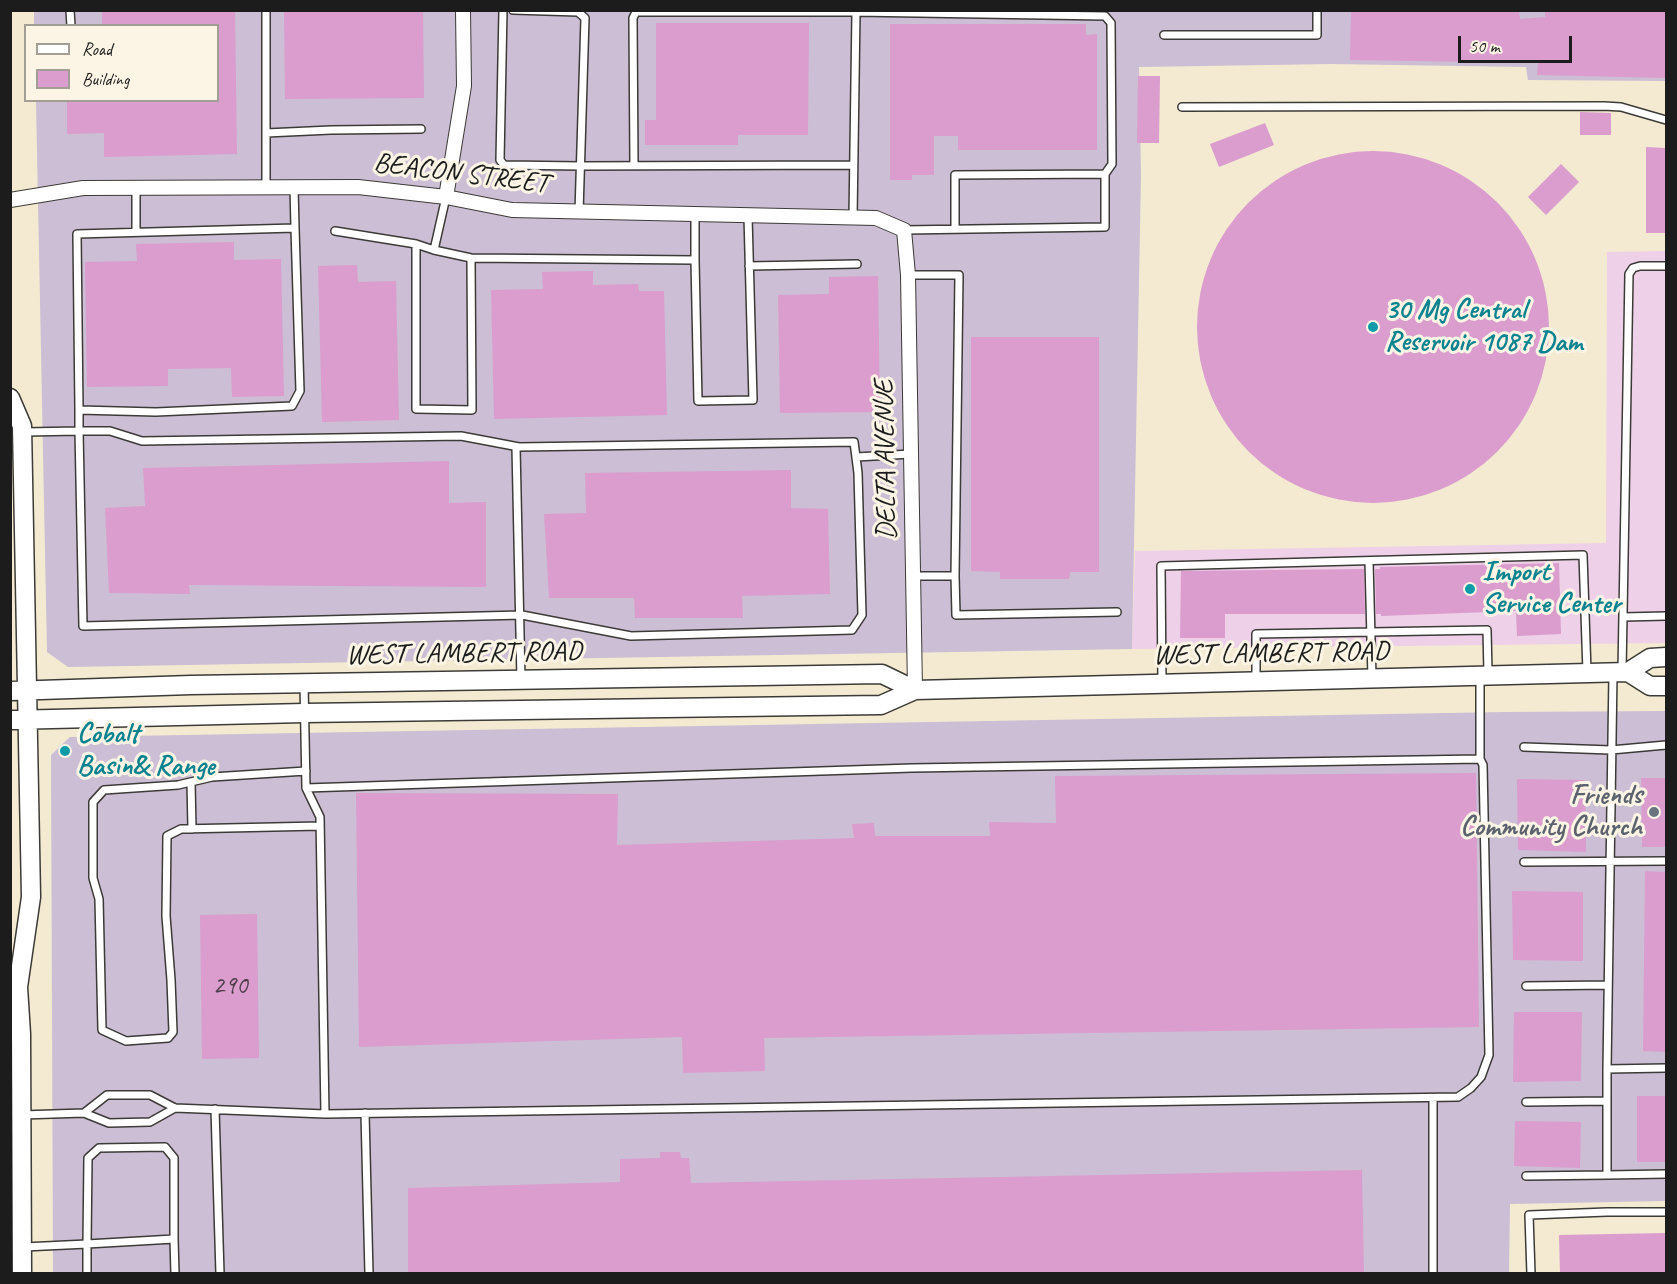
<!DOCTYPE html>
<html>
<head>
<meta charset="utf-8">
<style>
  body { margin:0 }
  #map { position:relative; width:1677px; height:1284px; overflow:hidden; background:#f3ead1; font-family:Caveat,sans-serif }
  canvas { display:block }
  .frame { position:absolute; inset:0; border:12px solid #1c1c1c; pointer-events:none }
  .legend { position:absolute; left:24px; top:24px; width:195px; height:78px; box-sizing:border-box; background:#fcf5e5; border:2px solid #a29e95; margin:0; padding:8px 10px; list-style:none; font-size:18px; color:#1c1c1c }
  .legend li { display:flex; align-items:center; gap:12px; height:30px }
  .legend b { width:30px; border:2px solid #a29e95 }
  .scale { position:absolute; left:1458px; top:36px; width:114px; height:27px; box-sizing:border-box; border:3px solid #1c1c1c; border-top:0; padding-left:8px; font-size:18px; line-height:21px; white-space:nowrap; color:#1c1c1c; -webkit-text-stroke:4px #fcf5e5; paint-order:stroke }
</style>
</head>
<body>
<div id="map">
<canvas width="1677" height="1284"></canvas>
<div class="frame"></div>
<ul class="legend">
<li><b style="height:8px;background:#fff"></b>Road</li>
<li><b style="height:16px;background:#da9dcd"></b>Building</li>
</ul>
<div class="scale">50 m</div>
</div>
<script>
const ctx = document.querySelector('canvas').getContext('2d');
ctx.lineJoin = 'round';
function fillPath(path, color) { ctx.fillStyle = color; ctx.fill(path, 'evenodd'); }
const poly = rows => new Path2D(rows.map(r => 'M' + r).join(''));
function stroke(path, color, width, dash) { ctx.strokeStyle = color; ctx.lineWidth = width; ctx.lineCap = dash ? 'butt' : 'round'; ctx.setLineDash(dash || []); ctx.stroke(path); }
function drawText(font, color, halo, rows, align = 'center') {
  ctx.font = font + ' Caveat,sans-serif'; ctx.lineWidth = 6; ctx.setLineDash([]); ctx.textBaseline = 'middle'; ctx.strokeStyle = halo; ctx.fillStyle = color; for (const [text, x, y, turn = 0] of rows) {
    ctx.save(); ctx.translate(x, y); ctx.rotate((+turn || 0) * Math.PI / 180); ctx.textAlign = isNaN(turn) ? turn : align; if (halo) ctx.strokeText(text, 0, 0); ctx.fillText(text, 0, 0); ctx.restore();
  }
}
const built = poly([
  [1666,251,1666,643,1132,649,1135,551,1606,543,1607,252]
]);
const industrial = poly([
  [1666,10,1666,81,1528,80,1526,67,1331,64,1139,67,1141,175,1132,649,68,667,47,652,36,101,218,100,218,26,34,25,34,11],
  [1666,711,1666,1201,1510,1204,1509,1274,53,1273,51,755,70,737,1504,712]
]);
const building = poly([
  [102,10,235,10,237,154,104,157,104,133,67,134,67,100,218,100,218,26,102,26],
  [284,10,423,10,424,98,285,99],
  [1351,10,1519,10,1520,19,1545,17,1545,10,1666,10,1666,78,1537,75,1538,63,1350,60],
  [656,23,809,23,808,135,738,135,738,145,645,145,645,120,656,120],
  [890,24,1086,24,1086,35,1097,34,1097,150,958,150,958,136,934,136,934,175,912,175,912,180,890,180],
  [1138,76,1160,76,1159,143,1137,143],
  [1580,112,1611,113,1611,135,1580,135],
  [1265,123,1274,145,1219,167,1210,144],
  [1646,147,1666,148,1666,233,1646,233],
  '1197 327a176 176 0 1 1 352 0a176 176 0 1 1-352 0Z',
  [1561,164,1579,182,1546,215,1528,197],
  [234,242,234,260,281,259,284,396,232,397,231,368,168,369,168,386,87,387,85,262,137,261,136,244],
  [357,265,358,282,396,281,399,420,322,422,318,266],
  [593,271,593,285,638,284,639,291,664,291,667,415,494,419,491,290,543,289,542,272],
  [878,276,880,412,780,413,778,295,829,294,829,277],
  [971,337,1099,337,1099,572,1070,572,1069,579,1000,579,1000,572,971,571],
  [449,461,449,503,486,502,486,587,189,585,190,594,109,593,105,508,145,506,143,468],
  [791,470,791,508,828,509,830,594,742,596,743,618,635,618,634,598,549,598,544,514,586,513,585,473],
  [1559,563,1561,634,1517,636,1516,611,1381,616,1381,614,1376,614,1375,569,1380,569,1380,567],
  [1364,569,1365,614,1225,614,1225,638,1180,638,1181,571],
  [1476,773,1479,1027,764,1038,765,1071,683,1073,682,1037,359,1047,356,793,618,794,617,845,854,838,852,824,874,823,875,836,990,836,989,822,1056,823,1055,776],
  [1641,778,1666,778,1666,847,1642,847],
  [1517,779,1585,780,1586,852,1518,850],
  [1645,871,1666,872,1666,1052,1643,1051],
  [1512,891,1583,892,1583,961,1513,960],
  [257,914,259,1058,202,1059,200,915],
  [1514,1012,1582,1012,1581,1081,1513,1082],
  [1637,1096,1666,1096,1666,1162,1637,1162],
  [1515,1121,1581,1122,1580,1168,1514,1166],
  [660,1152,680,1152,681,1158,689,1158,691,1183,1362,1170,1364,1274,408,1274,408,1188,620,1182,620,1159,660,1158],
  [1666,1233,1666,1274,1560,1274,1559,1235]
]);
const lane = poly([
  [70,10,71,26],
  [503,10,500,160,504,165,581,166,853,165],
  [513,10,578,12,585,18,579,212],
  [1164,35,1317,35,1317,10],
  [1182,107,1604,106,1621,107,1666,120],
  [266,133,331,130,421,129],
  [634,166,633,18,636,12,856,12],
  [136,188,136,232],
  [266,188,266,10],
  [446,197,434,250,471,258,695,260,695,215],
  [853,218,856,12,1105,16,1111,23,1112,164,1105,174],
  [904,230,1105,227,1105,174,955,175,955,229],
  [335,231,416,244],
  [434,250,416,244,416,409,472,410,471,258],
  [695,260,698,401,753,400,748,216],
  [749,266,857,264],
  [908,275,959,275,955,576],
  [79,410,156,412,292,406,300,391,295,228],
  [25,432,79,431,110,431,142,441,461,436,519,447,854,442,858,473,862,615,852,630,631,636,522,615,83,626,79,431,79,410,77,234,295,228,294,187],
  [516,447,521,680],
  [856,457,911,454],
  [1369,561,1372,678],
  [913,576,955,576,956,615,1117,612],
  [1623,617,1666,616],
  [1622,671,1629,274,1633,268,1640,266,1666,266],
  [1613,673,1607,1069,1607,1175,1666,1174],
  [1256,679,1256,634,1487,630,1488,673],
  [304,683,306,788],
  [1162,684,1161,566,1583,555,1587,672],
  [1524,747,1611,750,1666,745],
  [306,771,212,777,178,785,104,790,93,802,93,878,99,899,102,1030,126,1041,168,1038,173,1032,171,980,166,916,167,836,181,829,320,826],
  [191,782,192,829],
  [1524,862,1666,861],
  [1526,986,1608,985],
  [1607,1069,1666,1068],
  [1526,1102,1607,1101],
  [215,1109,220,1274],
  [84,1113,109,1123,150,1122,175,1108],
  [365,1113,369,1274],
  [325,1114,320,817,306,788,912,768,1480,759],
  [22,1115,84,1113,107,1095,150,1095,175,1108,325,1114,1458,1097,1471,1088,1481,1077,1489,1055,1483,765,1480,759,1480,677],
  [1526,1176,1607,1175],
  [174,1239,175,1274],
  [24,1247,87,1244,174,1239,174,1158,165,1147,99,1148,88,1158,87,1244,87,1274],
  [1433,1274,1433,1098],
  [1531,1274,1529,1215,1607,1212,1666,1212]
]);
const street = poly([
  [446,197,464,86,463,10],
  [10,200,83,188,358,187,446,197,512,210,876,218,904,230,908,275,915,690]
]);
const secondary = poly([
  [10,398,22,426,31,897,18,987],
  [1628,672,1650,686,1666,686],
  [10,691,191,685,882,674,915,690],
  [10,720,304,713,881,705,915,690,1628,672,1650,658,1666,657],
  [16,976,18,987,21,1034,22,1274]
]);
const markers = [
  [1373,327,6,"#0f9aa8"],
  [1470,589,6,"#0f9aa8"],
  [65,751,6,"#0f9aa8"],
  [1654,812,6,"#6b7280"]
];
const numberNames = [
  ["290",230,986]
];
const streetNames = [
  ["BEACON STREET",461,174,7],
  ["DELTA AVENUE",886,460,-91],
  ["WEST LAMBERT ROAD",464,654,-1],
  ["WEST LAMBERT ROAD",1271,654,-1]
];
const cultureNames = [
  ["30 Mg Central",1385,311],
  ["Reservoir 1087 Dam",1385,343],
  ["Import",1482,573],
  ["Service Center",1482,605],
  ["Cobalt",77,735],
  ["Basin& Range",77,767]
];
const worshipNames = [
  ["Friends",1642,796],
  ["Community Church",1642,828]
];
fillPath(built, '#eed0e8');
fillPath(industrial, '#ccbed4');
fillPath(building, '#da9dcd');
stroke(lane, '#3c3b37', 10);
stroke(street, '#3c3b37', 16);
stroke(secondary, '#3c3b37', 21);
stroke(lane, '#fff', 7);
stroke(street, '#fff', 14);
stroke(secondary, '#fff', 18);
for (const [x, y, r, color] of markers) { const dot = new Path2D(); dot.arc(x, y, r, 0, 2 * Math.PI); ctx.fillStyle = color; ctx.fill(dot); stroke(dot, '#fcf5e5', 2); }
drawText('26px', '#4c3c48', null, numberNames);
drawText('28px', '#1c1c1c', '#fcf5e5', streetNames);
drawText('bold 28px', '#0d838f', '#fcf5e5', cultureNames, 'left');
drawText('bold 28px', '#5b616d', '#fcf5e5', worshipNames, 'right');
</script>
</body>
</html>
